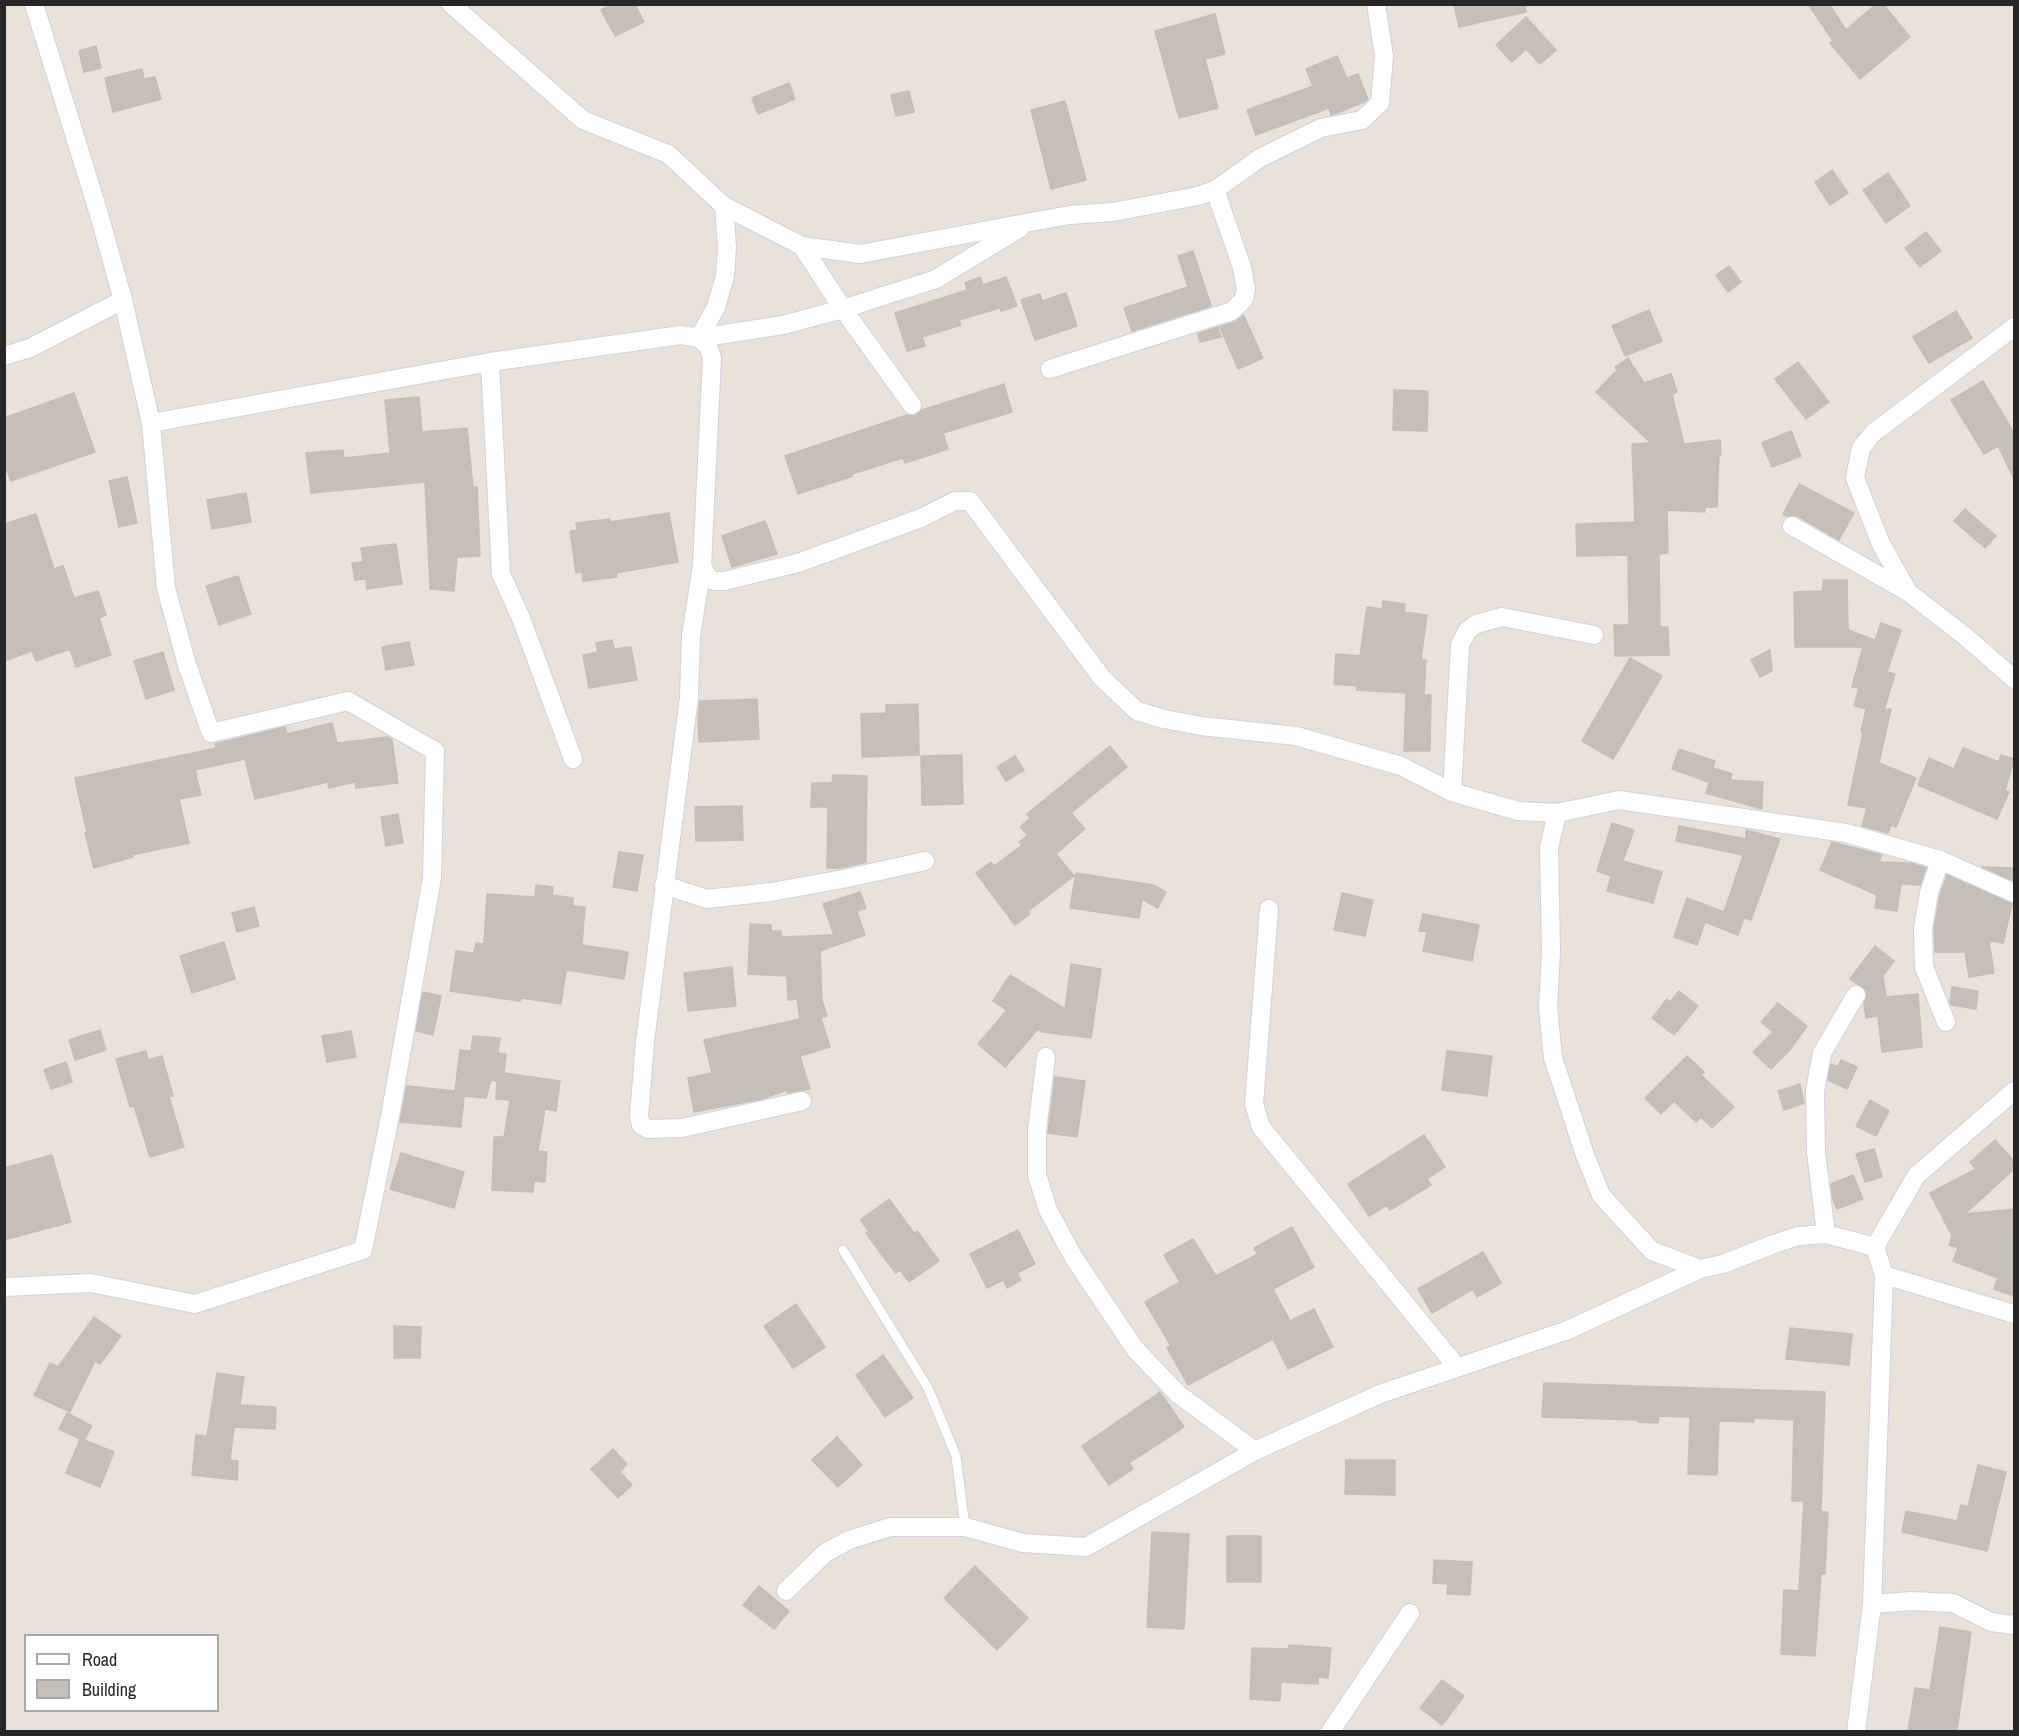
<!DOCTYPE html>
<html>
<head>
<meta charset="utf-8">
<style>
  body { margin:0 }
  #map { position:relative; width:2019px; height:1736px; overflow:hidden; background:#eae2d8; font-family:"Archivo Narrow",sans-serif }
  canvas { display:block }
  .frame { position:absolute; inset:0; border:6px solid #272727; pointer-events:none }
  .legend { position:absolute; left:24px; top:1634px; width:195px; height:78px; box-sizing:border-box; background:#fff; border:2px solid #a9a9a9; margin:0; padding:8px 10px; list-style:none; font-size:18px; color:#272727 }
  .legend li { display:flex; align-items:center; gap:12px; height:30px }
  .legend b { width:30px; border:2px solid #a9a9a9 }
</style>
</head>
<body>
<div id="map">
<canvas width="2019" height="1736"></canvas>
<div class="frame"></div>
<ul class="legend">
<li><b style="height:8px;background:#fff"></b>Road</li>
<li><b style="height:16px;background:#c5bfb8"></b>Building</li>
</ul>
</div>
<script>
const ctx = document.querySelector('canvas').getContext('2d');
ctx.lineJoin = 'round';
function fillPath(path, color) { ctx.fillStyle = color; ctx.fill(path, 'evenodd'); }
const poly = rows => new Path2D(rows.map(r => 'M' + r).join(''));
function stroke(path, color, width, dash) { ctx.strokeStyle = color; ctx.lineWidth = width; ctx.lineCap = dash ? 'butt' : 'round'; ctx.setLineDash(dash || []); ctx.stroke(path); }
const building = poly([
  [612,4,635,4,644,22,615,36,601,10,612,4],
  [1454,4,1525,4,1526,12,1459,27,1454,4],
  [1808,4,1829,4,1846,30,1876,4,1883,4,1910,37,1860,79,1830,43,1833,41,1808,4],
  [1215,14,1225,54,1205,59,1218,108,1179,118,1155,31,1215,14],
  [1526,17,1556,50,1540,64,1526,49,1512,62,1496,45,1526,17],
  [96,46,101,68,84,72,79,51,96,46],
  [1337,56,1347,78,1358,74,1368,99,1364,102,1337,113,1331,115,1329,108,1256,135,1247,110,1313,86,1306,69,1337,56],
  [142,69,144,79,155,77,161,99,113,112,105,78,142,69],
  [789,83,795,99,758,114,752,98,789,83],
  [909,91,914,112,896,116,891,95,909,91],
  [1065,101,1086,180,1051,189,1031,110,1065,101],
  [1832,170,1848,193,1830,205,1815,182,1832,170],
  [1888,173,1910,206,1886,223,1863,190,1888,173],
  [1926,232,1941,251,1920,267,1905,248,1926,232],
  [1193,251,1211,306,1132,331,1124,308,1188,287,1178,256,1193,251],
  [1729,266,1741,282,1728,292,1716,275,1729,266],
  [980,277,983,285,1006,277,1017,306,1001,311,1000,308,959,320,961,325,922,337,925,346,907,351,895,313,967,290,965,283,980,277],
  [1066,293,1077,326,1035,340,1021,300,1040,294,1042,301,1066,293],
  [1649,310,1662,341,1625,356,1612,326,1649,310],
  [1956,311,1972,338,1929,363,1913,337,1956,311],
  [1243,316,1244,316,1263,358,1238,369,1220,327,1235,322,1243,316],
  [1218,327,1221,337,1200,342,1198,334,1218,327],
  [1628,358,1644,383,1671,374,1677,392,1672,394,1684,444,1720,440,1721,455,1719,455,1717,507,1705,507,1705,512,1667,510,1668,553,1659,554,1660,627,1668,627,1669,655,1615,656,1614,625,1629,625,1628,555,1577,556,1576,524,1635,522,1632,444,1651,443,1596,392,1617,370,1615,367,1628,358],
  [1798,362,1829,402,1806,419,1775,379,1798,362],
  [1983,381,2014,433,2014,479,1998,446,1984,454,1951,400,1983,381],
  [1004,384,1012,412,943,433,948,449,905,463,903,458,852,474,853,476,798,494,785,456,907,415,914,416,922,410,1004,384],
  [1394,390,1428,391,1427,431,1393,430,1394,390],
  [74,393,95,452,11,481,4,463,4,418,74,393],
  [419,397,422,432,467,428,473,487,477,487,480,556,457,557,454,591,430,589,425,482,311,493,306,453,343,450,344,458,390,453,385,400,419,397],
  [1791,431,1801,456,1772,467,1762,443,1791,431],
  [127,477,137,523,119,527,109,481,127,477],
  [1799,484,1854,513,1839,540,1798,516,1786,516,1783,514,1799,484],
  [246,493,251,522,212,529,207,500,246,493],
  [1965,509,1996,536,1985,548,1954,521,1965,509],
  [669,513,678,562,616,573,617,577,583,581,582,572,576,573,570,531,577,530,576,523,610,519,610,522,669,513],
  [36,514,54,569,63,566,74,598,98,591,106,615,99,618,111,655,76,667,70,649,36,661,32,651,4,661,4,524,36,514],
  [765,521,777,554,732,567,722,536,765,521],
  [396,544,402,584,367,589,366,579,355,580,352,563,363,562,361,548,396,544],
  [238,576,251,614,219,625,206,586,238,576],
  [1823,580,1847,580,1848,630,1875,640,1881,623,1901,630,1887,672,1895,674,1884,710,1891,709,1879,763,1916,778,1896,827,1891,825,1888,833,1862,826,1867,808,1848,805,1863,732,1861,732,1866,709,1854,706,1859,688,1852,687,1863,647,1795,647,1794,592,1823,591,1823,580],
  [1383,601,1405,604,1404,612,1427,615,1421,660,1426,660,1424,695,1431,695,1430,751,1404,751,1406,693,1357,690,1357,686,1334,684,1336,654,1360,656,1367,607,1382,609,1383,601],
  [612,640,614,649,631,647,637,680,589,688,583,655,598,652,596,643,612,640],
  [409,642,414,665,386,670,382,647,409,642],
  [1770,650,1772,671,1760,677,1751,660,1770,650],
  [163,652,174,690,146,699,134,661,163,652],
  [1630,658,1662,676,1613,759,1582,741,1630,658],
  [757,699,759,739,699,742,698,717,700,701,757,699],
  [918,704,919,755,862,757,861,714,886,713,886,705,918,704],
  [332,723,337,743,387,737,392,740,398,783,356,788,355,782,329,788,328,782,255,799,245,759,195,770,201,795,179,799,189,843,132,855,133,857,94,868,85,833,87,833,75,778,216,748,215,744,285,727,287,734,332,723],
  [1110,746,1127,767,1071,813,1085,829,1056,854,1074,876,1028,911,1030,914,1015,925,976,873,991,862,994,866,1022,845,1019,842,1028,835,1020,827,1030,818,1027,814,1110,746],
  [1963,748,1999,762,2001,755,2014,759,2005,791,2009,792,1997,819,1918,785,1929,758,1954,769,1963,748],
  [1679,749,1715,761,1708,782,1672,769,1679,749],
  [962,755,963,804,922,805,921,756,962,755],
  [1015,756,1024,770,1006,781,997,767,1015,756],
  [1714,768,1732,774,1730,780,1763,782,1762,809,1706,793,1714,768],
  [833,775,867,776,866,862,841,868,827,868,828,807,811,807,812,783,832,783,833,775],
  [742,806,743,840,696,841,695,807,742,806],
  [398,814,403,843,386,846,381,817,398,814],
  [1612,823,1634,830,1623,861,1662,872,1653,903,1607,891,1611,876,1597,871,1612,823],
  [1679,826,1746,839,1746,830,1780,839,1751,920,1744,918,1738,935,1705,922,1697,945,1674,937,1687,898,1724,912,1743,855,1676,841,1679,826],
  [1832,842,1882,855,1879,862,1911,863,1926,868,1920,885,1901,884,1897,911,1875,908,1877,895,1820,870,1832,842],
  [619,852,643,855,637,891,613,887,619,852],
  [1982,867,2014,868,2014,881,1982,867],
  [1076,873,1153,885,1166,892,1158,908,1142,899,1139,918,1070,908,1076,873],
  [1947,875,2012,904,2003,943,1989,941,1994,973,1969,977,1965,952,1935,952,1934,929,1940,896,1947,875],
  [536,885,553,887,552,895,573,898,573,906,585,907,582,945,628,952,624,979,566,970,561,1004,521,998,520,1001,450,991,456,951,474,953,476,943,484,944,487,894,535,897,536,885],
  [860,892,866,908,857,911,865,935,820,951,822,1001,827,1016,821,1018,830,1047,800,1056,810,1089,788,1093,787,1090,762,1099,694,1112,688,1078,712,1073,704,1040,800,1019,797,999,788,1000,787,976,748,974,750,924,771,925,771,931,781,931,781,937,834,935,823,904,860,892],
  [1342,893,1373,900,1365,936,1334,930,1342,893],
  [254,907,259,926,237,932,232,913,254,907],
  [1423,914,1479,925,1472,961,1423,951,1427,932,1419,931,1423,914],
  [224,942,235,979,192,993,180,956,224,942],
  [1875,946,1894,961,1883,976,1886,997,1918,994,1922,1047,1882,1052,1878,1016,1866,1018,1864,1003,1867,996,1866,990,1850,979,1875,946],
  [1071,964,1101,969,1091,1038,1042,1032,1038,1029,1005,1067,978,1044,1007,1010,993,1001,1010,975,1065,1009,1071,964],
  [732,967,736,1006,688,1011,684,973,732,967],
  [1952,987,1978,991,1976,1009,1951,1005,1950,1001,1952,987],
  [1679,991,1698,1006,1674,1035,1652,1018,1667,999,1670,1002,1679,991],
  [423,992,441,996,433,1035,416,1031,423,992],
  [1778,1003,1807,1026,1789,1051,1771,1069,1753,1052,1773,1032,1761,1022,1778,1003],
  [100,1030,106,1050,75,1060,69,1040,100,1030],
  [351,1031,356,1057,327,1062,322,1036,351,1031],
  [473,1036,500,1038,498,1053,506,1054,504,1073,560,1081,556,1111,545,1109,538,1151,547,1152,545,1182,534,1181,533,1192,492,1190,494,1137,504,1137,510,1100,496,1099,497,1081,491,1080,486,1098,464,1096,461,1127,400,1122,407,1086,455,1091,460,1050,471,1051,473,1036],
  [146,1051,148,1060,162,1056,173,1096,169,1097,184,1147,150,1157,134,1106,130,1107,116,1059,146,1051],
  [1447,1051,1492,1056,1487,1096,1442,1090,1447,1051],
  [1687,1056,1704,1072,1701,1075,1734,1107,1712,1128,1701,1117,1696,1122,1674,1101,1661,1114,1645,1098,1687,1056],
  [1841,1060,1857,1067,1847,1089,1828,1080,1831,1064,1838,1067,1841,1060],
  [66,1062,72,1082,51,1089,44,1070,66,1062],
  [1055,1077,1085,1081,1077,1137,1048,1133,1055,1077],
  [1800,1084,1804,1103,1784,1110,1778,1091,1800,1084],
  [1870,1100,1889,1111,1876,1136,1856,1126,1870,1100],
  [1424,1135,1445,1167,1427,1179,1431,1185,1390,1210,1387,1205,1369,1216,1348,1184,1424,1135],
  [1995,1140,2014,1161,2014,1169,1965,1214,2014,1209,2014,1296,1994,1289,1998,1278,1953,1261,1958,1248,1949,1245,1952,1236,1930,1193,1976,1169,1970,1162,1995,1140],
  [1874,1149,1882,1177,1865,1182,1856,1154,1874,1149],
  [401,1153,464,1172,454,1208,390,1189,401,1153],
  [52,1155,71,1222,4,1240,4,1168,52,1155],
  [1853,1175,1863,1199,1837,1209,1833,1200,1831,1184,1853,1175],
  [889,1199,914,1233,917,1231,939,1261,909,1282,900,1270,896,1273,881,1254,866,1233,869,1231,860,1220,889,1199],
  [1292,1227,1314,1267,1273,1289,1290,1321,1314,1309,1333,1347,1288,1369,1273,1339,1188,1385,1167,1348,1171,1346,1145,1302,1180,1282,1164,1255,1193,1239,1216,1276,1258,1254,1254,1248,1292,1227],
  [1018,1230,1035,1264,1017,1273,1021,1280,1007,1288,1003,1280,987,1288,970,1254,1018,1230],
  [1483,1252,1501,1283,1477,1297,1473,1289,1432,1313,1418,1289,1483,1252],
  [796,1304,825,1347,793,1368,764,1326,796,1304],
  [94,1317,121,1336,100,1364,95,1361,70,1412,34,1395,50,1363,58,1367,94,1317],
  [394,1326,421,1327,420,1358,394,1358,394,1326],
  [1790,1328,1852,1334,1849,1365,1786,1359,1790,1328],
  [883,1355,913,1398,885,1417,856,1375,883,1355],
  [217,1373,244,1377,240,1405,276,1407,275,1429,234,1427,230,1460,238,1461,237,1480,192,1475,196,1435,207,1436,217,1373],
  [1544,1383,1825,1392,1821,1512,1828,1512,1825,1574,1821,1574,1815,1656,1781,1654,1784,1590,1799,1591,1804,1501,1792,1501,1794,1420,1754,1418,1754,1422,1719,1421,1717,1475,1688,1474,1690,1417,1659,1416,1658,1423,1638,1422,1638,1420,1542,1417,1544,1383],
  [1160,1392,1184,1427,1129,1463,1133,1469,1109,1485,1082,1446,1160,1392],
  [67,1413,92,1426,84,1440,114,1452,100,1487,66,1473,80,1439,59,1429,67,1413],
  [837,1437,862,1465,838,1487,812,1460,837,1437],
  [613,1449,627,1464,620,1472,632,1485,618,1498,591,1469,613,1449],
  [1346,1460,1395,1460,1395,1495,1345,1494,1346,1460],
  [1978,1465,2006,1472,1987,1551,1902,1532,1906,1511,1957,1521,1961,1505,1968,1507,1978,1465],
  [1152,1532,1189,1534,1184,1629,1147,1627,1152,1532],
  [1227,1536,1261,1536,1261,1582,1227,1582,1227,1536],
  [1434,1560,1472,1562,1470,1595,1447,1594,1448,1584,1433,1583,1434,1560],
  [975,1566,1028,1618,997,1650,944,1598,975,1566],
  [759,1586,789,1611,774,1629,743,1605,759,1586],
  [1940,1627,1971,1632,1957,1731,1908,1731,1915,1688,1930,1690,1940,1627],
  [1289,1645,1331,1648,1328,1678,1318,1677,1318,1684,1281,1682,1280,1701,1250,1699,1252,1648,1289,1649,1289,1645],
  [1442,1680,1464,1696,1442,1725,1420,1708,1442,1680]
]);
const lane = poly([
  [843,1250,928,1388,956,1456,965,1527]
]);
const street = poly([
  [451,4,583,120,668,154,724,206,802,246,860,254,1031,222,1070,215,1113,212,1198,196,1215,190,1260,158,1321,128,1362,120,1380,103,1384,56,1376,4],
  [802,246,843,309,912,405],
  [699,338,783,325,843,309,936,279,1020,228],
  [699,338,716,307,725,276,727,247,724,206],
  [4,356,30,348,123,300],
  [490,362,501,574,521,618,573,759],
  [1050,369,1232,311,1244,299,1246,289,1242,267,1215,190],
  [151,423,490,362,681,335,699,338,708,346,712,357,702,566,707,576,714,581,724,581,798,563,921,518,955,501,970,501,1102,678,1137,711,1164,719,1201,726,1296,736,1401,766,1452,792,1518,811,1557,813,1619,800,1846,833,1940,860,2014,893],
  [1792,526,1908,592,1966,637,2014,679],
  [702,566,691,636,689,697,645,1042,639,1116,641,1125,648,1129,682,1128,802,1101],
  [1908,592,1881,544,1855,478,1861,448,1873,433,2014,327],
  [1452,792,1460,645,1467,631,1476,624,1502,617,1594,635],
  [1557,813,1549,848,1551,952,1548,1007,1553,1058,1585,1155,1601,1195,1652,1251,1700,1269,1723,1264,1774,1244,1798,1236,1826,1234,1875,1247],
  [1940,860,1929,893,1923,928,1924,967,1946,1022],
  [664,885,707,899,771,892,843,879,925,861],
  [1269,909,1254,1104,1261,1127,1457,1367],
  [1046,1057,1037,1131,1037,1175,1048,1210,1074,1258,1135,1349,1178,1394,1255,1451],
  [1826,1234,1816,1152,1815,1091,1822,1053,1856,995],
  [1884,1275,2014,1314],
  [4,1287,91,1283,195,1304,363,1250,391,1111,432,878,435,751,348,701,211,733,187,665,166,588,151,423,123,300,98,211,34,4],
  [786,1591,825,1553,849,1540,890,1527,965,1527,1023,1543,1086,1547,1255,1451,1380,1394,1568,1330,1700,1269],
  [1872,1604,1912,1601,1953,1603,1991,1622,2014,1625],
  [1330,1732,1410,1613],
  [1856,1732,1872,1604,1884,1275,1875,1247,1916,1176,2014,1091]
]);
fillPath(building, '#c5bfb8');
stroke(building, '#c5beb3', 1.5);
stroke(lane, '#ced2e1', 11);
stroke(street, '#ced2e1', 20);
stroke(lane, '#fff', 9);
stroke(street, '#fff', 18);
</script>
</body>
</html>
